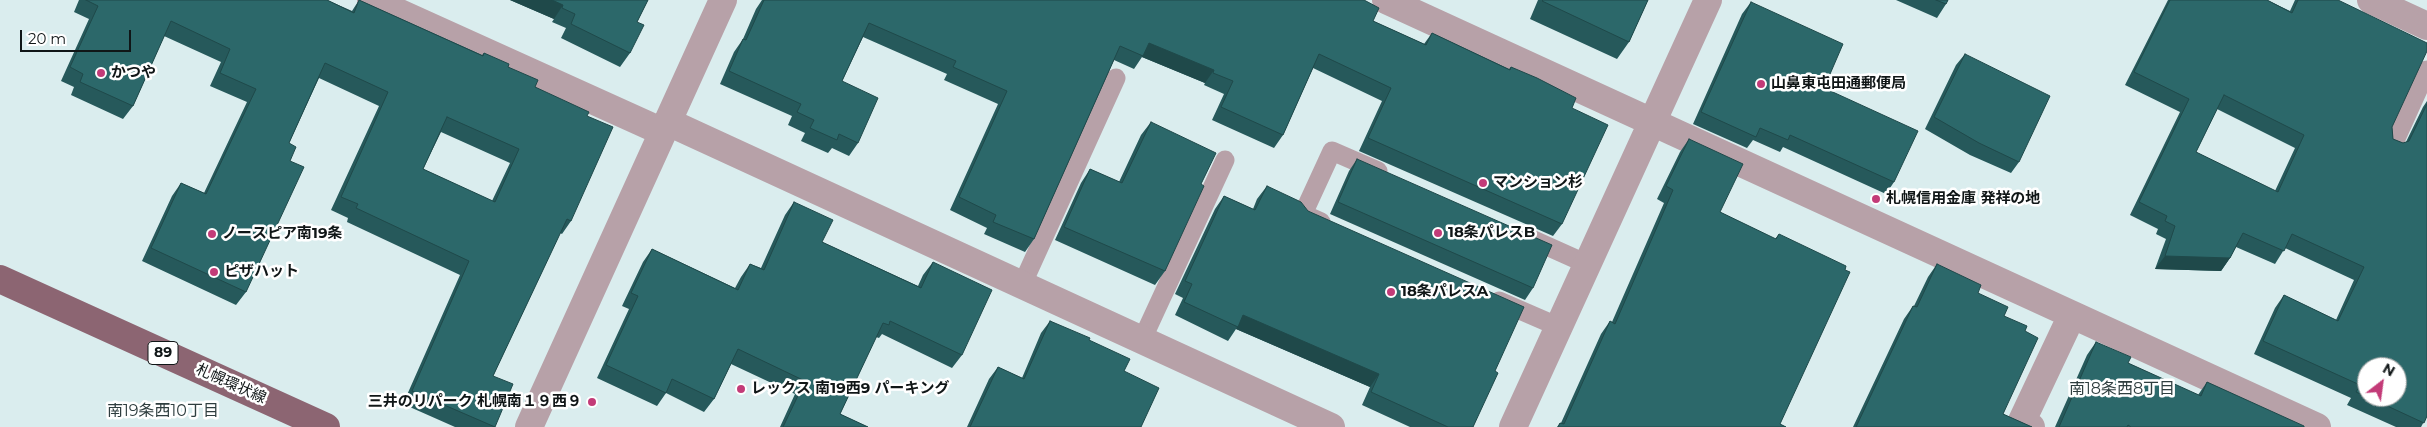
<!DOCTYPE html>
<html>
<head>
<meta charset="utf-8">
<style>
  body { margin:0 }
  #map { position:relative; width:2427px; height:427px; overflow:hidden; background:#daedee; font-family:Montserrat,sans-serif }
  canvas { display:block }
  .north { position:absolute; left:2357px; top:357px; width:50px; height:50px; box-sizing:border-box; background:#fff; border:1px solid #9fa2a2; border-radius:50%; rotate:30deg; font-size:14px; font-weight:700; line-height:20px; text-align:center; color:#101617 }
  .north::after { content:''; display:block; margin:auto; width:18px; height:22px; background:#c33b78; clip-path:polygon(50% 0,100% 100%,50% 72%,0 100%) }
  .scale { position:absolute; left:20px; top:30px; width:111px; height:22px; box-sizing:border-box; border:2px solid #101617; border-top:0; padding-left:6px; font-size:15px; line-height:18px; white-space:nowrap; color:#101617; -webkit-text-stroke:4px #fff; paint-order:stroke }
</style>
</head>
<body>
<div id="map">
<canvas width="2427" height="427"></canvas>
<div class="north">N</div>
<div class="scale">20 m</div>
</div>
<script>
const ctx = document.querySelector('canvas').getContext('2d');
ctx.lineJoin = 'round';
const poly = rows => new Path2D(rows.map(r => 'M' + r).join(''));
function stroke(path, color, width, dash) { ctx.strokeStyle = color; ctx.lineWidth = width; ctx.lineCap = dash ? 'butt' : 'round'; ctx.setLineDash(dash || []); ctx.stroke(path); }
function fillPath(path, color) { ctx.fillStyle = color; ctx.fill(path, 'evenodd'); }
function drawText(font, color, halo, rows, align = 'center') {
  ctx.font = font + ' Montserrat,"Noto Sans JP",sans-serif'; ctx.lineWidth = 5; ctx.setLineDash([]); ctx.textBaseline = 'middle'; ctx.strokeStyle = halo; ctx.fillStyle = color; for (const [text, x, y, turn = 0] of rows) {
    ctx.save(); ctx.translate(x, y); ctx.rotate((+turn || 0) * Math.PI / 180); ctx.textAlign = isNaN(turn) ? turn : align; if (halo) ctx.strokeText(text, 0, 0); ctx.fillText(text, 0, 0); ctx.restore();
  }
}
const service = poly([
  [2393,145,2427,70],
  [1321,222,1303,214,1332,151,1378,171],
  [1529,238,1587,264],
  [1022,285,1116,78],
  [1499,301,1559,327],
  [1142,340,1225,160]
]);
const minor = poly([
  [371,0,663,132],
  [1386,0,2317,427],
  [2371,0,2427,26],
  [668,122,1331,427],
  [529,427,723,0],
  [1513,427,1708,0],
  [2031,427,2021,423,2072,315]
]);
const primary = poly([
  [0,279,326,427]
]);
const wall = poly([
  [79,0,327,0,352,11,359,0,482,55,484,53,508,67,535,87,587,116,571,221,562,234,560,233,493,376,495,427,455,427,403,404,460,275,347,222,348,218,331,210,379,106,319,78,289,143,290,161,246,292,236,305,142,261,172,196,181,183,204,193,247,102,210,86,221,62,164,36,133,106,123,119,71,95,74,87,61,81,89,19,74,12],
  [441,132,510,163,492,201,423,169],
  [510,0,648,0,637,22,630,53,620,67,561,38,566,28,552,22,554,19],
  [762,0,1364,0,1373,21,1424,44,1432,33,1509,69,1511,67,1572,108,1562,224,1553,236,1359,151,1382,101,1313,68,1283,135,1274,148,1212,120,1224,94,1204,85,1205,83,1142,57,1134,69,1114,60,1034,239,1025,252,984,234,987,228,950,210,998,104,944,80,947,74,863,37,842,81,858,143,849,156,832,148,828,153,801,141,805,133,788,125,792,116,720,84,734,52,743,39,756,9],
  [1538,0,1648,0,1629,42,1617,59,1530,19],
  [1896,0,1948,0,1946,4,1937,18],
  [2168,0,2267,0,2290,11,2295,0,2338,0,2392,127,2393,139,2403,143,2406,142,2423,107,2427,101,2427,416,2421,427,2396,427,2347,405,2351,398,2254,354,2275,308,2284,295,2336,320,2354,280,2285,248,2275,264,2236,247,2230,258,2221,271,2155,269,2166,239,2156,234,2158,229,2130,215,2180,112,2125,85],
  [2217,109,2295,148,2275,191,2196,152],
  [1751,2,1824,88,1894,182,1886,194,1783,147,1780,152,1753,140,1747,148,1693,124,1742,14],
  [1965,54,2019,162,2011,173,1970,155,1925,129,1956,65],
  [1151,122,1201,184,1165,271,1155,285,1055,240,1081,183,1090,169,1119,182,1141,135],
  [1689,139,1720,212,1775,239,1779,234,1780,424,1786,427,1557,427,1560,423,1561,423,1601,334,1610,321,1612,322,1664,203,1657,199,1680,152],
  [1357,159,1533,288,1525,300,1330,214,1349,171],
  [1267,186,1308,211,1495,371,1473,427,1410,427,1362,405,1370,387,1236,329,1228,341,1175,315,1183,298,1175,294,1215,209,1224,196,1253,209,1257,199],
  [794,202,822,242,918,286,923,275,933,262,962,355,952,368,882,334,879,338,876,337,840,414,868,427,780,427,795,394,731,364,714,399,704,412,666,393,657,406,597,378,629,309,622,306,643,262,652,249,735,288,741,277,750,264,761,268,785,215],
  [1937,264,1978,293,2004,316,2025,331,2003,414,2032,427,1853,427,1904,319,1913,306,1914,306,1928,277],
  [1050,321,1089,340,1124,371,1141,427,967,427,989,379,998,367,1022,378,1041,333],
  [2096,342,2128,363,2198,395,2207,382,2304,427,2055,427,2087,355]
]);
const shadedWall = poly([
  [510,0,552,0,563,5,554,19],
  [1149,43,1214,70,1205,83,1142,57],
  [2165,256,2230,258,2221,271,2155,269],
  [1243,315,1379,374,1370,387,1236,329]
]);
const building = poly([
  [86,0,327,0,354,13,359,0,483,56,484,53,509,64,508,67,538,80,535,87,589,112,587,116,613,127,571,221,567,219,493,376,513,384,495,427,412,391,469,261,356,208,358,204,341,197,388,92,325,63,289,143,296,147,290,161,304,167,246,292,151,248,181,183,206,194,256,89,220,73,230,49,171,21,133,106,80,82,83,74,70,67,98,6,86,0],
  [447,117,519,149,495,202,423,169,447,117],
  [552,0,648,0,637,22,644,25,630,53,571,24,575,14,562,8,563,5,552,0],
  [764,0,1364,0,1379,8,1373,21,1426,45,1432,33,1510,70,1511,67,1537,78,1576,98,1572,108,1608,125,1562,224,1368,138,1391,88,1319,54,1283,135,1221,107,1233,81,1213,73,1214,70,1149,43,1143,56,1120,46,1034,239,993,222,996,215,959,197,1007,91,953,67,956,61,869,23,842,81,878,98,858,143,839,134,837,140,810,128,814,120,797,112,801,104,729,71,743,39,746,40,764,0],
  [1543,0,1648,0,1629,42,1542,1,1543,0],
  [1936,0,1948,0,1946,4,1936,0],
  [2170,0,2267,0,2292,13,2298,0,2338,0,2427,43,2427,51,2392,127,2393,139,2403,143,2409,141,2427,104,2427,416,2424,423,2368,397,2397,397,2397,367,2367,367,2367,397,2356,392,2360,385,2263,341,2284,295,2338,321,2364,267,2292,234,2284,251,2243,233,2230,258,2165,256,2175,226,2165,221,2167,216,2139,202,2189,99,2134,72,2170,0],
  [2224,95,2304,135,2278,192,2196,152,2224,95],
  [1751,2,1843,44,1824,88,1918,131,1894,182,1790,135,1788,140,1760,128,1756,137,1701,112,1751,2],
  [1965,54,2050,96,2019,162,1979,143,1934,117,1965,54],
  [1151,122,1216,153,1201,184,1204,186,1165,271,1064,227,1090,169,1122,183,1151,122],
  [1689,139,1743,164,1720,212,1776,239,1779,234,1846,266,1845,270,1850,272,1780,424,1786,427,1558,427,1560,423,1564,424,1610,321,1615,324,1673,190,1666,186,1689,139],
  [1357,159,1552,245,1533,288,1338,202,1357,159],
  [1267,186,1301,202,1308,211,1524,307,1495,371,1498,373,1473,427,1448,427,1371,392,1379,374,1243,315,1238,327,1184,302,1192,284,1185,281,1224,196,1255,210,1267,186],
  [794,202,833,220,822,242,921,288,933,262,992,290,962,355,890,321,889,325,883,323,840,414,868,427,783,427,805,381,738,349,714,399,672,379,666,393,606,365,638,296,631,293,652,249,738,290,750,264,764,270,794,202],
  [1937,264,1981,285,1978,293,2008,307,2004,316,2027,326,2025,331,2038,338,2003,414,2032,427,1856,427,1913,306,1917,307,1937,264],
  [1050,321,1090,338,1089,340,1130,359,1124,371,1159,388,1141,427,970,427,998,367,1024,379,1050,321],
  [2096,342,2131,357,2128,363,2201,396,2207,382,2304,426,2304,427,2131,427,2128,425,2127,427,2059,427,2096,342]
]);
const markers = [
  [101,73,5,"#c33b78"],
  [1761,84,5,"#c33b78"],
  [1483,183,5,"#c33b78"],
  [1876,199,5,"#c33b78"],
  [1438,233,5,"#c33b78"],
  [212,234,5,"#c33b78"],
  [214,272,5,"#c33b78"],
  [1391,292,5,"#c33b78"],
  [741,389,5,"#c33b78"],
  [592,402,5,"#c33b78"]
];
const shields = [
  [163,353,30]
];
const shieldNames = [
  ["89",163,353]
];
const poiNames = [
  ["かつや",111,73],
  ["山鼻東屯田通郵便局",1771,84],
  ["マンション杉",1493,183],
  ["札幌信用金庫 発祥の地",1886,199],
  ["18条パレスB",1448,233],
  ["ノースピア南19条",222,234],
  ["ピザハット",224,272],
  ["18条パレスA",1401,292],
  ["レックス 南19西9 パーキング",751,389],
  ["三井のリパーク 札幌南１９西９",582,402,"right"]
];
const streetNames = [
  ["札幌環状線",231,384,24]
];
const neighbourhoodNames = [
  ["南18条西8丁目",2122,389],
  ["南19条西10丁目",163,411]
];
stroke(service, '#b7a1a8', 19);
stroke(minor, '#b7a1a8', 28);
stroke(primary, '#8c6572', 28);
fillPath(wall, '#26595b');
fillPath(shadedWall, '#1f494a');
fillPath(building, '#2c686a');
stroke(building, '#1f494a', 1);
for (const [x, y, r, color] of markers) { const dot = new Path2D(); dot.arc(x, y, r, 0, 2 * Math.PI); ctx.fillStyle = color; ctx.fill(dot); stroke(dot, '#fff', 2); }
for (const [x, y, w] of shields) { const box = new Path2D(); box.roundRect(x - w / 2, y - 11.5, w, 23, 4); ctx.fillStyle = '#fff'; ctx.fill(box); stroke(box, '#101617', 1); }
drawText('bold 14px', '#101617', null, shieldNames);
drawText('bold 15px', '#101617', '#fff', poiNames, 'left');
drawText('15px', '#101617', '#fff', streetNames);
drawText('16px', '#2f3e3f', '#fff', neighbourhoodNames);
</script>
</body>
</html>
